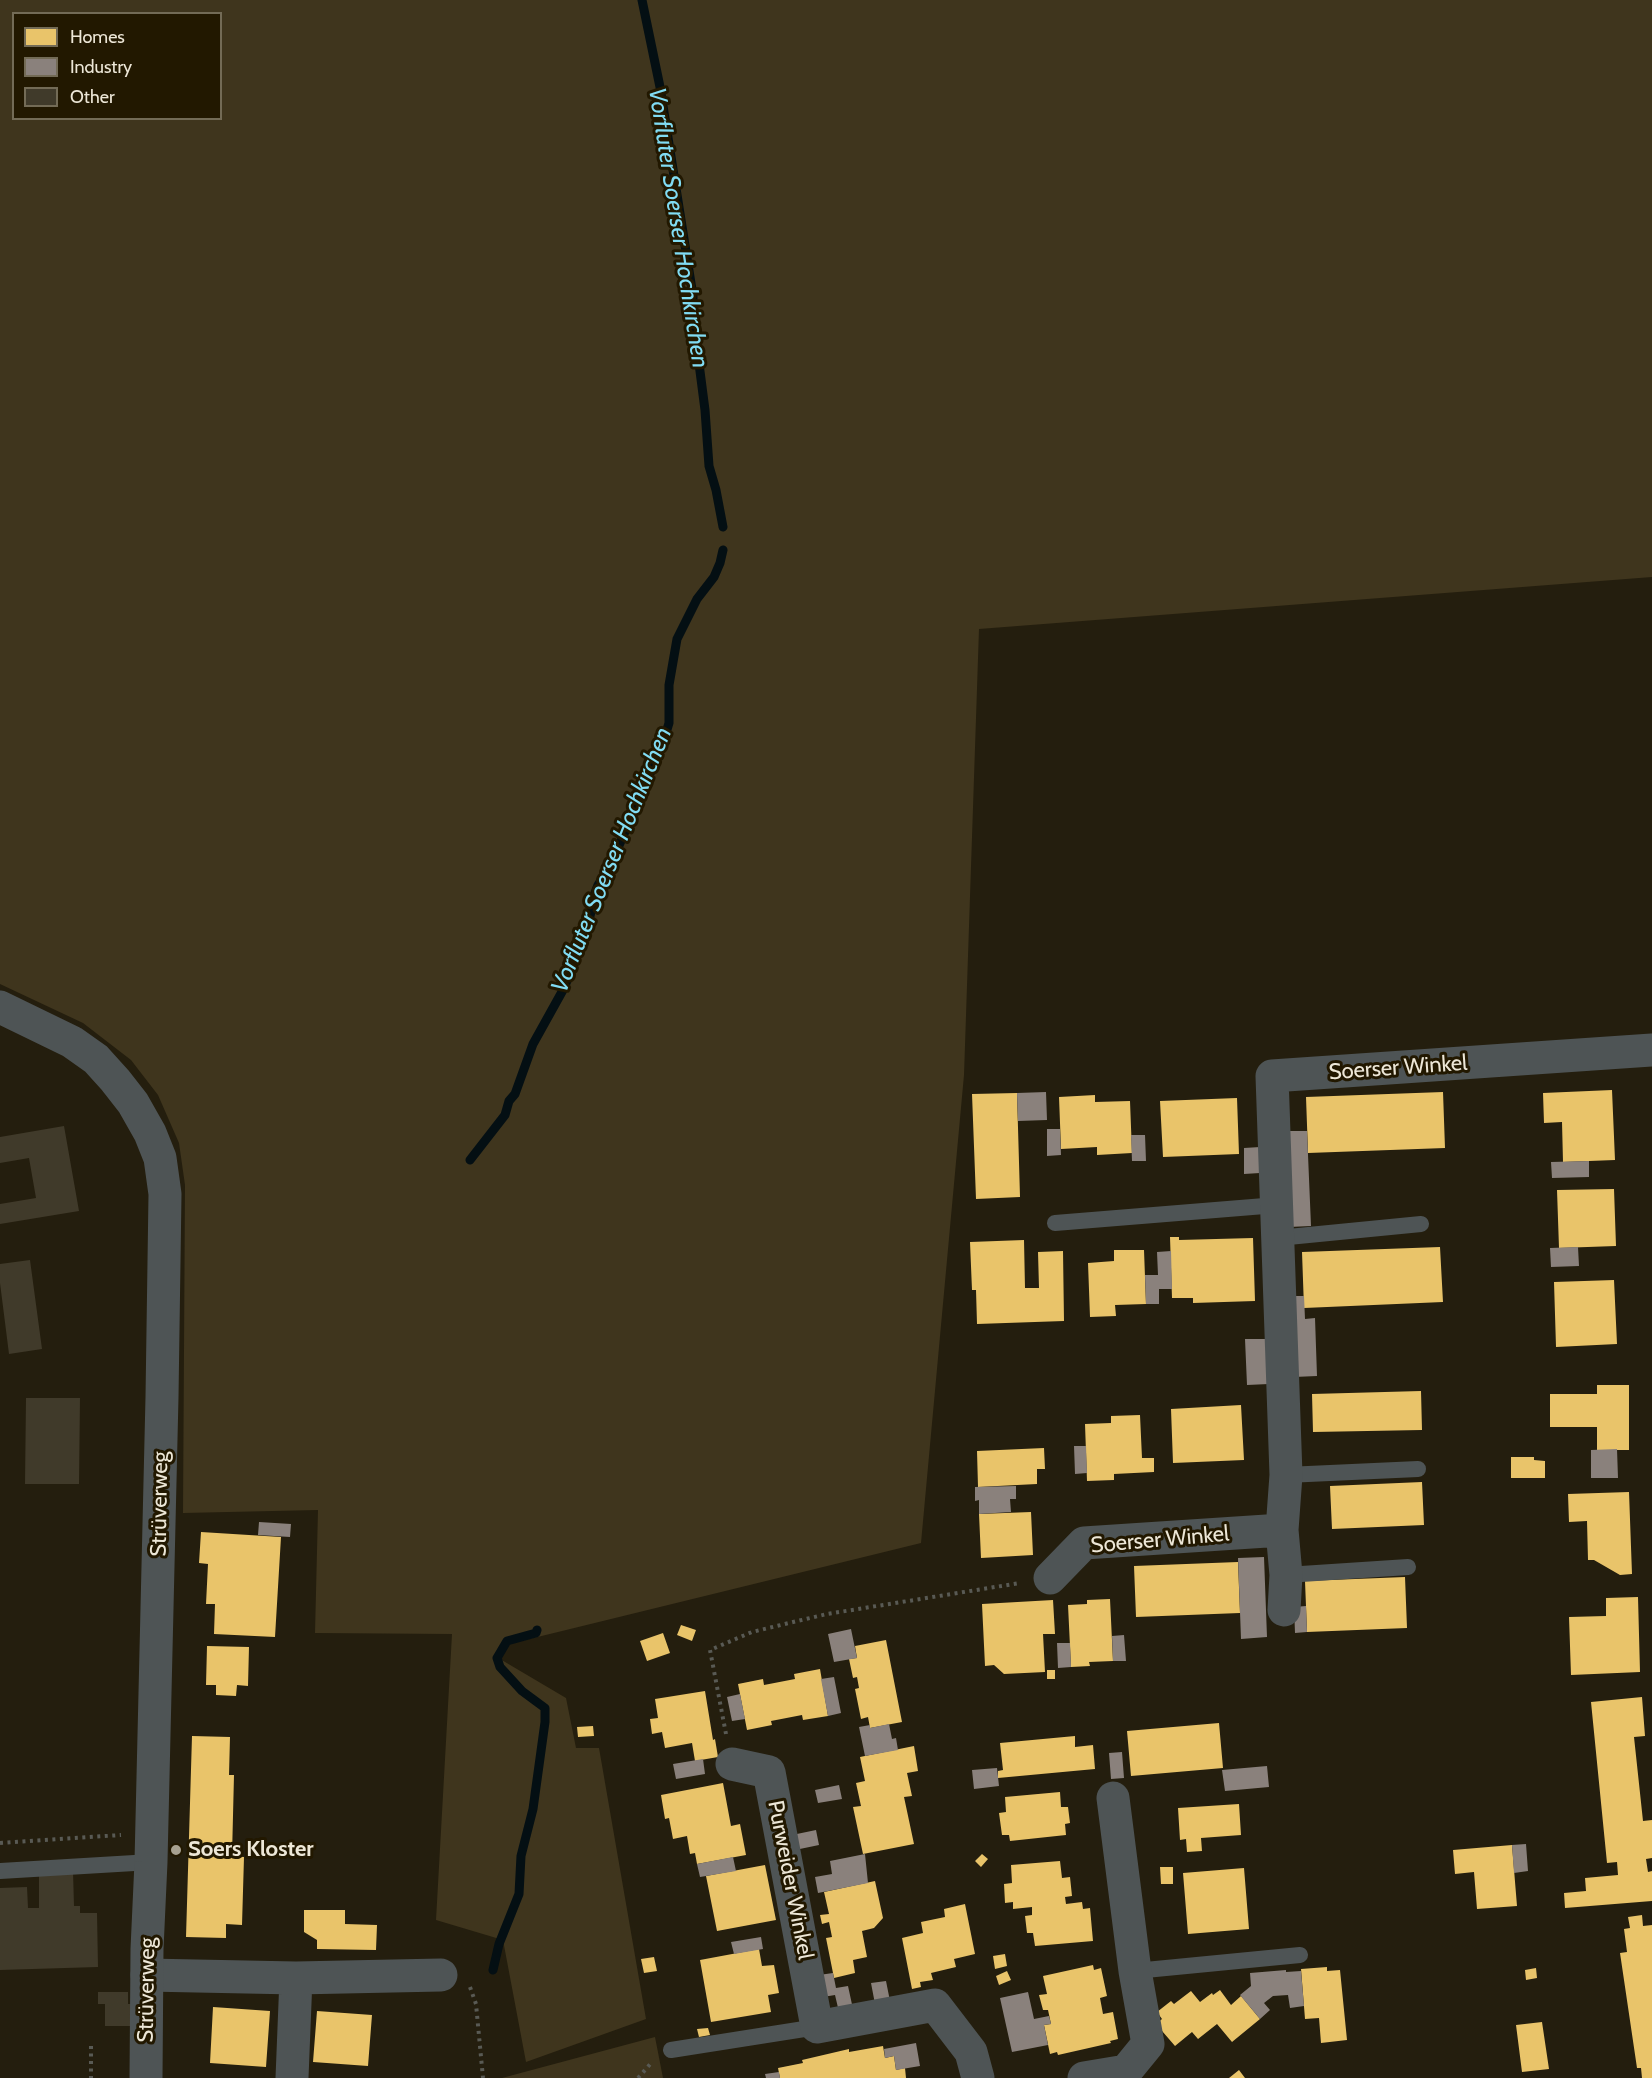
<!DOCTYPE html>
<html>
<head>
<meta charset="utf-8">
<style>
  body { margin:0 }
  #map { position:relative; width:1652px; height:2078px; overflow:hidden; background:#241e0e; font-family:Cabin,sans-serif }
  canvas { display:block }
  .legend { position:absolute; left:12px; top:12px; width:210px; height:108px; box-sizing:border-box; background:#221800; border:2px solid #736b56; margin:0; padding:8px 10px; list-style:none; font-size:18px; color:#ede7d7 }
  .legend li { display:flex; align-items:center; gap:12px; height:30px }
  .legend b { width:30px; border:2px solid #736b56 }
</style>
</head>
<body>
<div id="map">
<canvas width="1652" height="2078"></canvas>
<ul class="legend">
<li><b style="height:16px;background:#e9c46a"></b>Homes</li>
<li><b style="height:16px;background:#8a817c"></b>Industry</li>
<li><b style="height:16px;background:#403a2a"></b>Other</li>
</ul>
</div>
<script>
const ctx = document.querySelector('canvas').getContext('2d');
ctx.lineJoin = 'round';
function fillPath(path, color) { ctx.fillStyle = color; ctx.fill(path, 'evenodd'); }
const poly = rows => new Path2D(rows.map(r => 'M' + r).join(''));
function stroke(path, color, width, dash) { ctx.strokeStyle = color; ctx.lineWidth = width; ctx.lineCap = dash ? 'butt' : 'round'; ctx.setLineDash(dash || []); ctx.stroke(path); }
function drawText(font, color, halo, rows, align = 'center') {
  ctx.font = font + ' Cabin,sans-serif'; ctx.lineWidth = 6; ctx.setLineDash([]); ctx.textBaseline = 'middle'; ctx.strokeStyle = halo; ctx.fillStyle = color; for (const [text, x, y, turn = 0] of rows) {
    ctx.save(); ctx.translate(x, y); ctx.rotate((+turn || 0) * Math.PI / 180); ctx.textAlign = isNaN(turn) ? turn : align; if (halo) ctx.strokeText(text, 0, 0); ctx.fillText(text, 0, 0); ctx.restore();
  }
}
const green = poly([
  [0,0,1652,0,1652,577,979,629,964,1075,921,1543,509,1644,500,1659,566,1698,576,1748,599,1748,646,2019,526,2062,503,1940,436,1920,452,1634,315,1633,318,1510,183,1513,185,1185,179,1143,158,1095,131,1060,83,1023,0,984],
  [14,14,220,14,220,118,14,118],
  [655,2037,663,2078,502,2078]
]);
const homes = poly([
  [1612,1090,1615,1160,1563,1162,1562,1122,1544,1123,1543,1093],
  [1443,1092,1445,1148,1308,1153,1306,1097],
  [1017,1093,1020,1197,976,1199,972,1094],
  [1095,1095,1095,1102,1130,1101,1132,1153,1097,1155,1097,1147,1061,1149,1059,1097],
  [1237,1098,1239,1154,1163,1157,1160,1101],
  [1614,1189,1616,1246,1559,1248,1557,1190],
  [1170,1237,1179,1237,1179,1240,1253,1238,1255,1301,1193,1303,1193,1298,1172,1298],
  [1024,1240,1025,1288,1039,1288,1038,1252,1063,1251,1064,1321,977,1324,976,1290,972,1290,970,1242],
  [1440,1247,1443,1302,1304,1308,1302,1252],
  [1114,1250,1144,1250,1146,1304,1115,1305,1116,1316,1090,1317,1088,1263,1114,1261],
  [1614,1280,1617,1344,1556,1347,1554,1282],
  [1597,1385,1629,1385,1629,1450,1597,1450,1597,1427,1550,1427,1550,1394,1597,1394],
  [1421,1391,1422,1430,1313,1432,1312,1394],
  [1241,1405,1244,1460,1173,1463,1171,1409],
  [1140,1415,1142,1458,1154,1458,1154,1472,1114,1474,1114,1480,1087,1481,1085,1424,1111,1423,1111,1416],
  [1044,1448,1045,1469,1037,1469,1037,1484,978,1487,977,1451],
  [1511,1457,1534,1457,1534,1460,1545,1461,1545,1478,1511,1478],
  [1422,1482,1424,1525,1332,1529,1330,1486],
  [1629,1492,1632,1574,1620,1575,1594,1560,1588,1560,1587,1521,1569,1522,1568,1494],
  [1031,1512,1033,1555,981,1558,979,1514],
  [201,1532,281,1537,275,1637,214,1634,215,1604,206,1604,208,1564,199,1563],
  [1238,1562,1240,1613,1136,1617,1134,1566],
  [1405,1577,1407,1628,1307,1632,1305,1581],
  [1638,1597,1640,1672,1571,1675,1569,1617,1606,1616,1606,1598],
  [1110,1599,1113,1661,1089,1662,1090,1666,1071,1667,1068,1605,1087,1604,1087,1600],
  [1053,1600,1055,1634,1043,1634,1045,1672,1004,1674,994,1665,985,1666,982,1604],
  [681,1625,696,1630,692,1641,677,1635],
  [663,1633,670,1653,647,1661,640,1641],
  [886,1640,902,1722,870,1728,868,1717,861,1719,855,1689,859,1688,857,1677,853,1678,849,1659,857,1658,855,1646],
  [207,1646,249,1647,248,1686,237,1685,236,1696,216,1695,216,1685,206,1685],
  [820,1669,828,1716,803,1720,802,1715,771,1721,772,1725,747,1730,738,1684,763,1679,764,1685,795,1679,794,1674],
  [1047,1670,1055,1670,1055,1679,1047,1679],
  [705,1691,713,1740,715,1739,718,1757,695,1761,692,1743,665,1748,662,1732,652,1734,650,1719,658,1718,655,1699],
  [1642,1697,1645,1736,1634,1737,1643,1821,1652,1820,1652,1858,1646,1859,1648,1872,1652,1871,1652,1901,1565,1908,1564,1893,1586,1891,1585,1878,1618,1875,1617,1862,1607,1863,1591,1702],
  [1219,1723,1223,1768,1131,1776,1127,1731],
  [593,1726,594,1736,578,1737,577,1727],
  [192,1736,230,1737,229,1775,234,1775,232,1856,244,1857,242,1925,226,1924,226,1938,186,1937],
  [1075,1736,1075,1747,1093,1745,1095,1769,998,1778,998,1771,1003,1770,1000,1743],
  [914,1746,918,1771,907,1773,912,1796,904,1797,914,1844,863,1854,853,1807,861,1806,856,1783,865,1781,860,1757],
  [723,1783,731,1826,740,1824,746,1855,697,1864,695,1853,690,1854,687,1836,673,1839,669,1818,665,1819,661,1795],
  [1060,1792,1061,1807,1068,1807,1070,1823,1065,1824,1066,1835,1010,1841,1009,1835,1002,1835,999,1813,1006,1812,1005,1797],
  [1239,1804,1241,1835,1201,1838,1202,1851,1187,1852,1186,1839,1180,1840,1178,1808],
  [1512,1845,1517,1906,1477,1909,1474,1872,1455,1874,1453,1850],
  [982,1854,988,1859,981,1867,975,1861],
  [1060,1861,1062,1878,1070,1877,1072,1896,1065,1897,1066,1904,1082,1902,1083,1909,1090,1908,1093,1941,1035,1946,1033,1933,1027,1933,1025,1916,1032,1915,1032,1907,1013,1909,1013,1902,1005,1903,1004,1884,1012,1883,1011,1865],
  [765,1865,776,1920,717,1931,706,1876],
  [1160,1867,1173,1867,1173,1884,1161,1884],
  [1244,1868,1249,1929,1188,1934,1183,1873],
  [875,1881,883,1918,874,1928,862,1931,867,1957,853,1960,855,1973,834,1978,826,1938,832,1937,829,1922,822,1924,820,1915,829,1914,824,1892],
  [965,1904,975,1954,954,1959,956,1967,931,1973,933,1980,920,1982,921,1987,912,1989,902,1938,923,1933,921,1922,945,1917,944,1909],
  [304,1910,345,1910,345,1924,377,1925,376,1950,317,1949,317,1940,304,1932],
  [1642,1915,1643,1926,1652,1925,1652,2078,1642,2078,1641,2068,1637,2068,1620,1953,1627,1952,1624,1929,1630,1928,1628,1917],
  [759,1949,762,1966,774,1965,779,1993,768,1995,771,2012,711,2022,700,1960],
  [1005,1954,1007,1966,995,1969,993,1956],
  [654,1957,657,1971,644,1973,641,1959],
  [1093,1965,1094,1970,1101,1968,1107,1996,1100,1998,1103,2014,1113,2012,1118,2039,1110,2041,1111,2043,1058,2055,1057,2052,1050,2054,1044,2025,1051,2024,1048,2010,1043,2010,1039,1995,1047,1994,1043,1976],
  [1327,1967,1327,1971,1340,1970,1347,2040,1321,2043,1319,2018,1305,2019,1301,1969],
  [1536,1968,1537,1978,1526,1980,1525,1970],
  [1007,1971,1011,1980,999,1985,996,1976],
  [1220,1990,1231,2005,1241,1996,1260,2019,1232,2042,1217,2024,1198,2039,1192,2032,1175,2046,1156,2024,1162,2019,1157,2012,1171,2001,1174,2004,1191,1991,1200,2002,1212,1993,1213,1995],
  [213,2007,270,2011,266,2067,210,2063],
  [317,2011,372,2015,368,2066,313,2062],
  [1542,2022,1549,2069,1522,2072,1516,2025],
  [708,2028,710,2035,699,2037,697,2029],
  [883,2046,885,2058,894,2056,896,2070,905,2068,906,2078,780,2078,778,2068,803,2063,802,2060,849,2049,849,2052],
  [1239,2070,1245,2078,1229,2078]
]);
const industry = poly([
  [1046,1092,1047,1120,1018,1121,1017,1093],
  [1047,1129,1060,1129,1061,1155,1047,1156],
  [1285,1131,1307,1131,1311,1226,1289,1227],
  [1131,1135,1145,1135,1146,1161,1132,1161],
  [1260,1147,1260,1173,1244,1174,1244,1148],
  [1589,1161,1589,1177,1552,1178,1551,1162],
  [1578,1247,1579,1266,1551,1267,1550,1248],
  [1171,1251,1172,1289,1159,1289,1159,1304,1146,1304,1145,1275,1158,1275,1157,1252],
  [1291,1296,1304,1296,1305,1319,1315,1318,1317,1376,1294,1377],
  [1245,1339,1267,1339,1269,1384,1247,1385],
  [1074,1446,1086,1446,1087,1473,1075,1474],
  [1617,1449,1618,1478,1591,1478,1591,1450],
  [1016,1486,1016,1499,1010,1499,1011,1512,979,1514,979,1500,975,1501,975,1487],
  [259,1522,291,1524,290,1537,258,1535],
  [1264,1557,1267,1637,1241,1639,1238,1558],
  [1306,1606,1307,1632,1295,1633,1294,1607],
  [851,1629,857,1658,834,1662,828,1634],
  [1124,1635,1126,1661,1113,1661,1112,1636],
  [1057,1643,1070,1643,1071,1667,1058,1668],
  [834,1677,841,1713,828,1716,821,1679],
  [740,1694,745,1719,732,1721,727,1697],
  [889,1724,892,1739,896,1738,898,1750,865,1756,859,1727,870,1725,870,1728],
  [1122,1752,1124,1778,1111,1779,1109,1753],
  [703,1759,705,1774,676,1779,673,1764],
  [1267,1766,1269,1787,1225,1791,1222,1770],
  [997,1768,999,1786,974,1789,972,1770],
  [839,1785,842,1799,818,1803,815,1790],
  [816,1830,819,1845,795,1850,792,1835],
  [1526,1844,1528,1871,1514,1873,1512,1845],
  [865,1854,868,1883,818,1893,815,1877,832,1874,830,1861],
  [733,1857,736,1871,700,1877,697,1864],
  [761,1937,763,1949,734,1954,731,1942],
  [1286,1970,1286,1972,1301,1971,1304,2006,1290,2008,1288,1995,1273,1996,1264,2003,1270,2010,1260,2019,1240,1995,1251,1986,1250,1973],
  [833,1973,836,1988,848,1986,853,2009,839,2012,835,1995,823,1997,819,1975],
  [886,1981,890,2001,875,2004,871,1983],
  [1028,1992,1034,2019,1049,2016,1051,2024,1044,2025,1048,2045,1012,2052,1000,1998],
  [916,2043,920,2066,896,2070,894,2056,885,2058,884,2049],
  [779,2072,780,2078,766,2078,765,2074]
]);
const stream = poly([
  [642,0,660,87,693,296,693,317,705,410,709,466,716,490,723,527],
  [470,1160,505,1115,509,1101,515,1094,533,1044,563,990,573,967,585,936,591,912,592,901,598,885,611,864,662,746,669,723,669,685,677,639,697,599,714,577,720,563,723,550],
  [493,1970,499,1944,519,1894,521,1856,533,1809,545,1722,545,1708,522,1691,500,1667,497,1658,507,1641,536,1633,537,1630]
]);
const building = poly([
  [64,1126,79,1211,0,1224,0,1204,36,1198,29,1158,0,1163,0,1137],
  [30,1260,42,1349,9,1354,0,1283,0,1264],
  [26,1398,80,1398,79,1484,25,1484],
  [73,1871,74,1906,80,1906,80,1913,97,1913,98,1967,0,1970,0,1888,27,1887,28,1908,39,1908,39,1872],
  [98,1992,128,1992,128,2004,131,2004,131,2026,105,2026,105,2004,98,2004]
]);
const path = poly([
  [726,1734,710,1650,752,1632,789,1623,827,1614,1020,1583],
  [0,1843,121,1835],
  [470,1987,476,2004,483,2078],
  [91,2046,91,2078],
  [638,2078,652,2062]
]);
const service = poly([
  [1055,1223,1277,1205],
  [1278,1238,1421,1224],
  [1286,1475,1418,1469],
  [1286,1575,1408,1567],
  [0,1871,151,1862],
  [1135,1971,1300,1955],
  [671,2050,817,2027]
]);
const minor = poly([
  [1050,1578,1084,1543,1282,1530],
  [1284,1610,1286,1575,1282,1530,1286,1475,1272,1076,1652,1050],
  [732,1764,769,1772,817,2027,935,2005,971,2052,978,2078],
  [147,1975,296,1978,292,2078],
  [296,1978,441,1975],
  [1084,2078,1126,2071,1148,2044,1135,1971,1113,1798]
]);
const tertiary = poly([
  [0,1007,72,1042,96,1059,115,1080,133,1103,150,1133,160,1158,165,1194,162,1397,151,1862,147,1949,146,2078]
]);
const markers = [
  [176,1850,6,"#a7a191"]
];
const streetNames = [
  ["Soerser Winkel",1398,1068,-4],
  ["Strüverweg",160,1504,-89],
  ["Soerser Winkel",1160,1540,-5],
  ["Purweider Winkel",790,1880,79],
  ["Strüverweg",147,1990,-89]
];
const poiNames = [
  ["Soers Kloster",188,1850]
];
const waterNames = [
  ["Vorfluter Soerser Hochkirchen",678,228,81],
  ["Vorfluter Soerser Hochkirchen",612,860,-68]
];
fillPath(green, '#3f351d');
fillPath(homes, '#e9c46a');
fillPath(industry, '#8a817c');
stroke(stream, '#040f13', 9);
fillPath(building, '#403a2a');
stroke(path, '#595a54', 4, [3, 4.5]);
stroke(service, '#4e5455', 16);
stroke(minor, '#4e5455', 33);
stroke(tertiary, '#4e5455', 33);
for (const [x, y, r, color] of markers) { const dot = new Path2D(); dot.arc(x, y, r, 0, 2 * Math.PI); ctx.fillStyle = color; ctx.fill(dot); stroke(dot, '#221800', 2); }
drawText('22px', '#ede7d7', '#221800', streetNames);
drawText('bold 22px', '#ede7d7', '#221800', poiNames, 'left');
drawText('italic 24px', '#81dcf3', '#221800', waterNames);
</script>
</body>
</html>
